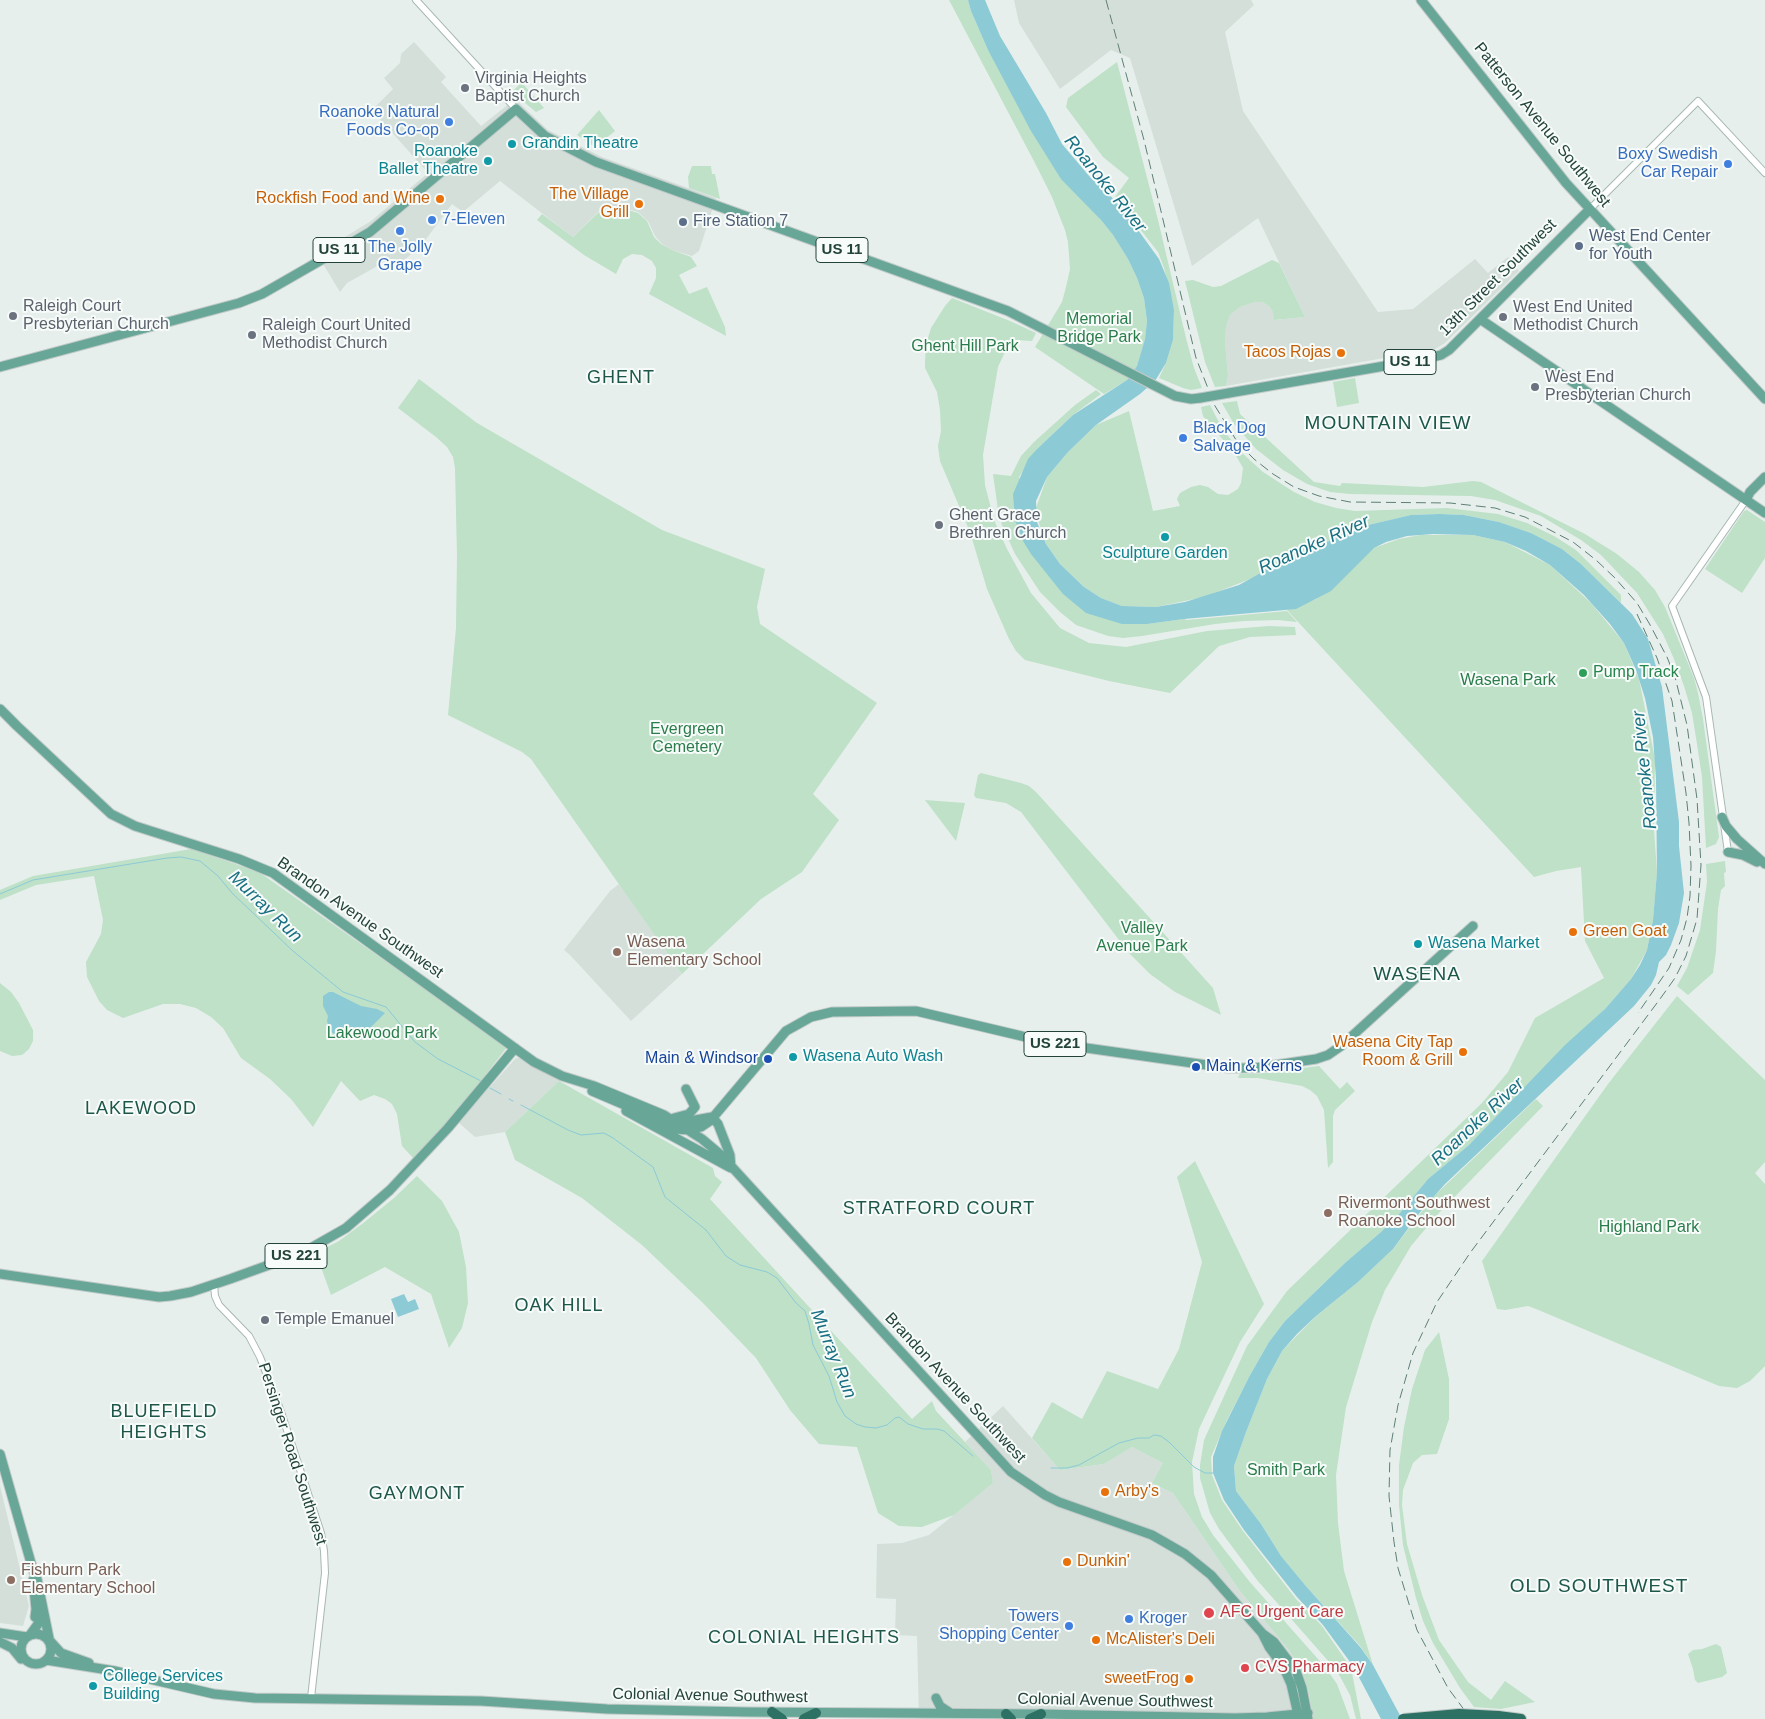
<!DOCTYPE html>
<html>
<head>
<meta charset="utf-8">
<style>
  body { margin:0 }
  canvas { display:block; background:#e6efeb }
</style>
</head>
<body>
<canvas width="1765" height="1719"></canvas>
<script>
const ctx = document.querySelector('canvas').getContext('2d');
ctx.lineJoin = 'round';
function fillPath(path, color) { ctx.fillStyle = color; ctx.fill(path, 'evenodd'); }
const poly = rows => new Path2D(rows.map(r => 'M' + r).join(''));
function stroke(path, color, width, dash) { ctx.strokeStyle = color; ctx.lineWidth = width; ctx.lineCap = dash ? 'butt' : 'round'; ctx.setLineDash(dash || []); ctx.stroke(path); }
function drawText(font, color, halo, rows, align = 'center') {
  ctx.font = font + ' Arial,sans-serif'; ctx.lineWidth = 4; ctx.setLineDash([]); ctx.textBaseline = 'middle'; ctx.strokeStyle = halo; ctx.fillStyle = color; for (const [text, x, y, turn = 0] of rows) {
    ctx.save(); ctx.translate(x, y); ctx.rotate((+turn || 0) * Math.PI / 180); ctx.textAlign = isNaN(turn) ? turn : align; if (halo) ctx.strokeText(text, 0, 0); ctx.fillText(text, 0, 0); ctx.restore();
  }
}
const built = poly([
  [1014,0,1251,0,1254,5,1225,32,1243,111,1378,312,1413,309,1475,259,1488,273,1508,257,1519,271,1445,343,1435,349,1226,386,1228,376,1225,343,1226,327,1230,315,1240,307,1255,302,1262,302,1269,306,1273,312,1275,320,1305,317,1258,218,1192,266,1130,58,1111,50,1060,89,1019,23],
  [414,42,446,77,441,82,481,126,515,99,548,130,602,157,716,198,699,251,692,256,672,250,662,244,655,236,648,221,638,212,621,207,601,209,573,237,500,181,463,212,452,204,421,246,398,265,390,259,347,283,340,292,317,254,371,221,428,173,372,110,393,89,384,78,400,63,401,54],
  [619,884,682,974,631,1021,570,955,564,950,610,891],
  [516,1058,520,1058,559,1081,505,1132,475,1137,458,1122],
  [1003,1406,1060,1470,1104,1464,1132,1447,1163,1463,1152,1483,1173,1493,1240,1591,1289,1650,1302,1671,1309,1692,1313,1719,919,1719,917,1636,895,1635,896,1599,876,1598,877,1544,902,1543,929,1535,993,1483,991,1470,965,1442],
  [0,1486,29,1606,23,1626,0,1623]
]);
const green = poly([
  [949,0,968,0,971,11,988,50,1101,220,1113,235,1128,259,1137,278,1144,298,1147,321,1145,339,1137,366,1127,380,1104,394,1035,347,1062,302,1066,287,1070,269,1068,242,1065,230,1052,197,1036,165],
  [1117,62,1158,220,1186,338,1194,368,1202,388,1191,390,1183,388,1159,378,1166,363,1173,340,1174,310,1164,268,1158,252,1115,197,1129,178,1103,157,1066,107,1068,98],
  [520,84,523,84,544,108,536,112,512,92],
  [599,110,615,131,595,147,577,135],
  [692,166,711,166,712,174,715,174,720,199,689,188,688,177],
  [621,208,638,213,647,221,654,237,661,244,672,250,691,257,697,266,679,275,689,294,707,287,725,327,726,336,649,294,656,278,656,268,652,261,642,255,632,254,623,259,616,274,584,255,537,220,542,214,573,237,601,210],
  [1272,260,1279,263,1305,317,1274,320,1273,312,1269,306,1262,302,1255,302,1240,307,1230,315,1226,327,1225,343,1228,376,1226,386,1215,387,1205,362,1185,281,1193,280,1213,287,1221,286],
  [952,298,1010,321,1036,333,1032,341,1014,340,1004,354,998,367,983,455,985,485,994,520,1007,549,1031,593,1060,628,1089,643,1126,647,1207,631,1269,626,1295,627,1296,635,1250,637,1219,646,1170,693,1109,681,1025,660,1016,651,1009,639,987,589,970,532,940,461,938,446,941,431,940,410,937,392,925,368,925,362,926,344,931,328,945,306],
  [1355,378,1359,403,1337,407,1333,382],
  [419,379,477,423,662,530,765,569,757,607,760,624,877,703,813,794,839,820,802,872,761,899,682,974,531,759,522,752,448,715,456,628,457,556,455,468,453,457,447,447,436,437,398,408],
  [1096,390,1101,394,1073,415,1037,449,1019,477,1063,594,1147,624,1184,619,1187,620,1287,611,1297,622,1278,620,1244,621,1215,624,1142,636,1123,638,1108,636,1076,625,1060,612,1040,592,1015,554,1002,525,998,510,993,474,1011,476,1021,456,1034,442,1075,405],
  [1237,401,1240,414,1314,482,1340,486,1342,483,1423,487,1473,481,1481,482,1585,534,1617,554,1639,572,1655,590,1665,607,1694,678,1698,693,1703,719,1719,837,1716,844,1706,848,1702,777,1697,744,1692,713,1684,686,1674,659,1663,634,1637,593,1601,555,1581,540,1541,516,1495,500,1471,496,1350,494,1330,492,1307,484,1283,470,1256,449,1234,424,1222,403],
  [1210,405,1223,430,1242,453,1263,472,1294,492,1315,502,1336,508,1355,511,1447,508,1498,514,1527,523,1554,536,1576,550,1621,595,1621,603,1581,564,1562,549,1531,533,1499,522,1464,515,1440,514,1411,515,1368,525,1288,558,1258,576,1204,597,1156,607,1122,606,1101,598,1084,587,1060,564,1046,544,1035,511,1047,477,1068,452,1096,425,1129,411,1153,511,1180,506,1177,499,1180,493,1191,487,1200,485,1208,487,1218,494,1228,495,1238,489,1241,483,1243,468,1235,454,1203,416,1201,407],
  [1747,510,1765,522,1765,558,1742,593,1705,569,1744,511],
  [1421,535,1473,535,1505,542,1550,565,1591,603,1624,643,1639,679,1655,759,1654,830,1657,872,1653,920,1647,950,1631,979,1605,1009,1469,1145,1428,1179,1400,1213,1381,1232,1346,1262,1285,1321,1269,1342,1249,1377,1227,1420,1211,1457,1212,1475,1222,1500,1243,1531,1296,1599,1322,1626,1351,1668,1361,1719,1356,1719,1350,1695,1337,1671,1257,1580,1219,1529,1210,1513,1200,1478,1200,1465,1204,1440,1247,1346,1287,1291,1482,1103,1508,1072,1535,1018,1604,978,1585,941,1581,867,1556,871,1534,877,1287,610,1316,599,1374,548,1399,539],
  [981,773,1021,783,1029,786,1036,792,1213,988,1221,1015,1175,992,1150,974,1129,953,1021,812,1006,803,976,798,974,795,978,775],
  [925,800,965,803,956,841],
  [191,849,259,872,507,1047,459,1109,414,1159,402,1146,397,1114,392,1104,385,1099,374,1095,360,1101,341,1081,313,1127,291,1099,270,1079,241,1058,223,1028,211,1017,196,1008,180,1004,163,1004,123,1018,107,1010,99,1001,87,977,86,962,101,934,103,920,94,876,36,885,0,900,0,890,33,876],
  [1725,861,1726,872,1724,873,1725,886,1721,890,1718,909,1716,951,1713,973,1688,995,1677,986,1687,968,1700,930,1707,882,1706,864],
  [0,983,11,992,19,1003,33,1030,33,1041,29,1049,22,1055,12,1056,0,1051],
  [1677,996,1765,1080,1765,1162,1755,1173,1765,1184,1765,1366,1750,1381,1737,1388,1719,1386,1536,1309,1528,1306,1505,1310,1497,1309,1482,1261,1608,1084],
  [1319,1066,1340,1089,1347,1082,1355,1091,1335,1110,1333,1116,1333,1162,1328,1168,1324,1110,1317,1096,1310,1090,1302,1086,1258,1078,1239,1078,1238,1077,1240,1074,1255,1074],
  [559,1081,713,1168,715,1176,722,1182,710,1199,912,1419,932,1401,936,1411,991,1470,993,1483,954,1515,922,1527,899,1526,878,1513,857,1447,819,1444,790,1410,756,1358,703,1303,642,1245,582,1198,515,1160,505,1132],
  [1536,1099,1543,1106,1438,1214,1411,1246,1385,1290,1372,1322,1346,1407,1336,1475,1338,1523,1344,1571,1373,1665,1361,1647,1305,1585,1281,1556,1261,1524,1236,1491,1234,1466,1246,1432,1267,1379,1282,1351,1316,1316,1358,1282,1393,1249,1433,1197],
  [1195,1161,1264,1304,1240,1342,1199,1429,1192,1462,1194,1494,1202,1517,1213,1535,1249,1581,1325,1667,1337,1684,1350,1719,1313,1719,1309,1692,1302,1671,1289,1650,1240,1591,1173,1493,1152,1483,1163,1463,1132,1447,1104,1464,1060,1470,1032,1438,1052,1402,1082,1419,1107,1371,1158,1389,1179,1349,1202,1262,1177,1177],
  [417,1176,442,1201,459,1232,466,1267,468,1303,462,1328,449,1348,431,1294,385,1267,331,1295,316,1253,339,1241,362,1224,394,1198],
  [1439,1332,1449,1379,1449,1419,1437,1454,1422,1455,1413,1463,1403,1490,1402,1505,1407,1544,1422,1595,1439,1640,1468,1682,1491,1700,1505,1681,1535,1702,1501,1709,1474,1707,1460,1688,1433,1643,1423,1621,1416,1598,1403,1545,1399,1505,1399,1465,1404,1427,1412,1389,1425,1350],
  [1716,1644,1721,1647,1727,1673,1722,1677,1698,1683,1695,1680,1693,1669,1688,1654,1693,1650,1702,1649]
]);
const water = poly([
  [968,0,985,0,1000,36,1046,113,1062,144,1090,177,1105,190,1125,212,1159,259,1169,283,1174,310,1173,340,1166,363,1155,381,1140,394,1096,425,1068,452,1047,477,1036,501,1037,522,1046,544,1060,564,1084,587,1101,598,1122,606,1156,607,1185,602,1239,585,1288,558,1368,525,1411,515,1440,514,1464,515,1499,522,1531,533,1562,549,1581,564,1632,614,1648,639,1662,687,1679,822,1679,846,1684,893,1679,923,1671,945,1666,955,1659,962,1656,975,1651,985,1634,1006,1445,1184,1421,1211,1393,1249,1358,1282,1316,1316,1297,1334,1282,1351,1267,1379,1246,1432,1234,1466,1236,1491,1261,1524,1281,1556,1305,1585,1361,1648,1373,1665,1402,1719,1381,1719,1353,1666,1323,1625,1297,1597,1244,1530,1224,1500,1213,1473,1213,1457,1222,1431,1249,1377,1269,1342,1285,1321,1346,1262,1381,1232,1400,1213,1428,1179,1469,1145,1565,1045,1605,1009,1631,979,1640,965,1647,950,1653,920,1657,872,1656,779,1653,737,1645,698,1636,670,1624,643,1610,624,1584,595,1550,565,1526,551,1505,542,1473,535,1433,534,1407,536,1386,542,1374,548,1331,591,1296,609,1184,619,1147,624,1122,624,1086,613,1063,594,1031,554,1023,541,1015,520,1013,494,1028,459,1037,449,1073,415,1127,380,1137,366,1145,339,1147,321,1144,298,1137,278,1128,259,1113,235,1101,220,1061,179,1031,131,988,50,971,11],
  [329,992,333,992,361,1006,377,1009,385,1013,371,1027,359,1036,345,1037,336,1035,330,1031,327,1021,328,1016,323,1006,323,996],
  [404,1294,408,1302,415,1299,419,1309,398,1317,391,1299]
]);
const stream = poly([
  [0,894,33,880,167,858,181,857,200,861,218,876,232,893,293,951,343,992,386,1007,415,1042,438,1059,481,1081],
  [490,1088,501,1094],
  [509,1099,513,1101],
  [521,1105,568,1130,581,1135,604,1133,613,1138,653,1167,665,1197,706,1230,726,1256,740,1265,767,1272,777,1278,796,1303,805,1311,809,1324,813,1345,829,1376,837,1402,845,1416,856,1424,865,1427,876,1428,887,1425,895,1418,899,1417,908,1424,923,1429,937,1429,944,1431,973,1456],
  [1051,1468,1067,1468,1079,1465,1119,1443,1138,1438,1149,1438,1154,1435,1161,1436,1169,1442,1194,1467,1205,1473,1213,1473]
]);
const minor = poly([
  [416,0,516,109],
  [1590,209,1698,101,1765,173],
  [1728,852,1706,697,1672,606,1746,500],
  [214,1285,215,1296,219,1305,249,1336,260,1357,281,1412,321,1533,324,1551,325,1573,311,1698]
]);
const major = poly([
  [1421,0,1566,183,1765,399],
  [1480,319,1765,513],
  [0,367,239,303,262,294,370,232,516,109,545,136,596,162,1008,311,1175,396,1191,399,1200,398],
  [1229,393,1419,360,1441,355,1449,350,1590,209],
  [1746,500,1750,492,1765,477],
  [0,709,17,726,111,814,135,826,239,859,273,873,534,1062,562,1076,594,1086,664,1115,702,1139,721,1155,1011,1472,1045,1495,1059,1502,1152,1535,1185,1554,1211,1575,1262,1633,1269,1647,1283,1666,1291,1684,1299,1719],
  [1722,817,1726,826,1737,839,1765,864],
  [1728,852,1743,855,1757,862],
  [592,1091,646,1114,675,1129,689,1130,701,1127,710,1121,786,1031,811,1017,832,1012,916,1011,1051,1043,1228,1068,1255,1068,1316,1059,1328,1055,1341,1046,1473,926],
  [626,1111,729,1167],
  [712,1117,718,1124,730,1155,731,1168],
  [674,1118,689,1114,695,1107,686,1089],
  [676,1119,690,1121,712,1117],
  [0,1274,159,1297,170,1296,191,1292,230,1279,302,1253,346,1228,390,1190,448,1128,515,1048],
  [0,1454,33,1570,37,1579,50,1643],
  [33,1580,36,1609,35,1617],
  [0,1633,27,1637],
  '21 1649a15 15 0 1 1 30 0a15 15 0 1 1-30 0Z',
  [1263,1634,1274,1642,1296,1671,1302,1688,1308,1719],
  [30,1635,38,1624,39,1610],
  [0,1642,12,1648,21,1659],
  [51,1642,61,1653,89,1663],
  [46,1660,115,1671,214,1694,255,1698,481,1701,607,1709,748,1712,1041,1714,1235,1718,1267,1717,1308,1713],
  [936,1698,940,1706,949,1712]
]);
const highway = poly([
  [772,1712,782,1719],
  [1006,1714,1011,1719],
  [1498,1716,1521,1719],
  [804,1719,816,1713],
  [1030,1719,1041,1714]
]);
const rail = poly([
  [1106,0,1144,140,1196,358,1215,406,1238,443,1254,459,1273,474,1294,487,1319,496,1350,502,1450,503,1495,508,1525,517,1573,542,1596,560,1615,578,1637,603,1649,623,1667,657,1675,677,1687,725,1697,799,1701,865,1697,919,1686,956,1675,978,1660,999,1470,1253,1437,1302,1413,1353,1398,1405,1390,1450,1389,1496,1394,1542,1398,1568,1417,1630,1448,1688,1471,1719],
  [1637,614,1657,658,1672,701,1686,793,1689,823,1691,866,1690,896,1687,918,1681,940,1669,968,1638,1013]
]);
const majorBridge = poly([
  [1200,398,1229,393]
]);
const highwayBridge = poly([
  [1403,1719,1459,1714,1498,1716]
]);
const markers = [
  [465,88,5,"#6b7280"],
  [449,122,5,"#3f7fe0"],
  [512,144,5,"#0f9aa8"],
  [488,161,5,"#0f9aa8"],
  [1728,164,5,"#3f7fe0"],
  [440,199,5,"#e8710a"],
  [639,204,5,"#e8710a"],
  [432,220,5,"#3f7fe0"],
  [683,222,5,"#5c6f8a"],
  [400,231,5,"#3f7fe0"],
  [1579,246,5,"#5c6f8a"],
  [13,316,5,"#6b7280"],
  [1503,317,5,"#6b7280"],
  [252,335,5,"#6b7280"],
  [1341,353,5,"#e8710a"],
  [1535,387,5,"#6b7280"],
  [1183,438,5,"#3f7fe0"],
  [939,525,5,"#6b7280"],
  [1165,537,5,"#0f9aa8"],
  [1583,673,5,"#2e9e5b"],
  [1573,932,5,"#e8710a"],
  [1418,944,5,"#0f9aa8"],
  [617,952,5,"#8d6e63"],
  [1463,1052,5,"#e8710a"],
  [793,1057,5,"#0f9aa8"],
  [768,1059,5,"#1a4fb4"],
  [1196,1067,5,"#1a4fb4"],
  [1328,1213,5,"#8d6e63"],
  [265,1320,5,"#6b7280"],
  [1105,1492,5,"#e8710a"],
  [1067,1562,5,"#e8710a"],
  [11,1580,5,"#8d6e63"],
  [1209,1613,6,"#e0444e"],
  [1129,1619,5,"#3f7fe0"],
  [1069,1626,5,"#3f7fe0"],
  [1096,1640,5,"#e8710a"],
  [1245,1668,5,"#e0444e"],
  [1189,1679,5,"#e8710a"],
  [93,1686,5,"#0f9aa8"]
];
const shields = [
  [339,250,52],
  [842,250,52],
  [1410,362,52],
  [1055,1044,62],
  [296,1256,62]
];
const shieldNames = [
  ["US 11",339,250],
  ["US 11",842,250],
  ["US 11",1410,362],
  ["US 221",1055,1044],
  ["US 221",296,1256]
];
const worshipNames = [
  ["Virginia Heights",475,79],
  ["Baptist Church",475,97],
  ["Raleigh Court",23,307],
  ["Presbyterian Church",23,325],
  ["West End United",1513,308],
  ["Methodist Church",1513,326],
  ["Raleigh Court United",262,326],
  ["Methodist Church",262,344],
  ["West End",1545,378],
  ["Presbyterian Church",1545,396],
  ["Ghent Grace",949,516],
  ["Brethren Church",949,534],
  ["Temple Emanuel",275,1320]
];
const shopNames = [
  ["Roanoke Natural",439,113],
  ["Foods Co-op",439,131],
  ["Boxy Swedish",1718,155],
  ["Car Repair",1718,173],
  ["7-Eleven",442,220,"left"],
  ["The Jolly",400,248,"center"],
  ["Grape",400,266,"center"],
  ["Black Dog",1193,429,"left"],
  ["Salvage",1193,447,"left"],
  ["Towers",1059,1617],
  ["Shopping Center",1059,1635],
  ["Kroger",1139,1619,"left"]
];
const streetNames = [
  ["Patterson Avenue Southwest",1542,125,51],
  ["13th Street Southwest",1498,278,-45],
  ["Brandon Avenue Southwest",360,918,35],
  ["Brandon Avenue Southwest",955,1388,47],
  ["Persinger Road Southwest",292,1454,72],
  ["Colonial Avenue Southwest",710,1696,1],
  ["Colonial Avenue Southwest",1115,1701,1]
];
const cultureNames = [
  ["Grandin Theatre",522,144],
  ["Roanoke",478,152,"right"],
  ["Ballet Theatre",478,170,"right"],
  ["Sculpture Garden",1165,554,"center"],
  ["Wasena Market",1428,944],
  ["Wasena Auto Wash",803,1057],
  ["College Services",103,1677],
  ["Building",103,1695]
];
const foodNames = [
  ["The Village",629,195],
  ["Grill",629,213],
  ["Rockfish Food and Wine",430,199],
  ["Tacos Rojas",1331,353],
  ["Green Goat",1583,932,"left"],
  ["Wasena City Tap",1453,1043],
  ["Room & Grill",1453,1061],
  ["Arby's",1115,1492,"left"],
  ["Dunkin'",1077,1562,"left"],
  ["McAlister's Deli",1106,1640,"left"],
  ["sweetFrog",1179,1679]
];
const serviceNames = [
  ["Fire Station 7",693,222],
  ["West End Center",1589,237],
  ["for Youth",1589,255]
];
const parkNames = [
  ["Memorial",1099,320],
  ["Bridge Park",1099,338],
  ["Ghent Hill Park",965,347],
  ["Wasena Park",1508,681],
  ["Evergreen",687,730],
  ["Cemetery",687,748],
  ["Valley",1142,929],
  ["Avenue Park",1142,947],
  ["Lakewood Park",382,1034],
  ["Highland Park",1649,1228],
  ["Smith Park",1286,1471]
];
const leisureNames = [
  ["Pump Track",1593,673]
];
const educationNames = [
  ["Wasena",627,943],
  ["Elementary School",627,961],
  ["Rivermont Southwest",1338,1204],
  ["Roanoke School",1338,1222],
  ["Fishburn Park",21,1571],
  ["Elementary School",21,1589]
];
const transitNames = [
  ["Main & Windsor",758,1059],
  ["Main & Kerns",1206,1067,"left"]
];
const healthNames = [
  ["AFC Urgent Care",1220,1613],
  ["CVS Pharmacy",1255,1668]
];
const waterNames = [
  ["Roanoke River",1105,184,51],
  ["Roanoke River",1314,545,-24],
  ["Roanoke River",1645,770,-96],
  ["Murray Run",265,907,44],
  ["Roanoke River",1478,1122,-43],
  ["Murray Run",833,1354,68]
];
const neighbourhoodNames = [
  ["GHENT",621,378],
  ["LAKEWOOD",141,1109],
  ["STRATFORD COURT",939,1209],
  ["OAK HILL",559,1306],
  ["BLUEFIELD",164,1412],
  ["HEIGHTS",164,1433],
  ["GAYMONT",417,1494],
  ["COLONIAL HEIGHTS",804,1638]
];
const quarterNames = [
  ["MOUNTAIN VIEW",1388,424],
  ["WASENA",1417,975],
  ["OLD SOUTHWEST",1599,1587]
];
fillPath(built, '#d4dfda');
fillPath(green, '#bee1c8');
fillPath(water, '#8ccad6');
stroke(stream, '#8ccad6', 1);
stroke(minor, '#a8b8b3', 8);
stroke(major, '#c1cac8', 11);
stroke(highway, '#c1cac8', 12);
stroke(minor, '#fff', 6);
stroke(major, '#68a798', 9);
stroke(highway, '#2d7164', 10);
stroke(rail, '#5e7e76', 1, [10, 5]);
stroke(majorBridge, '#c1cac8', 11, []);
stroke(highwayBridge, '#c1cac8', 12, []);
stroke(majorBridge, '#68a798', 9);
stroke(highwayBridge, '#2d7164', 10);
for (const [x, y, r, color] of markers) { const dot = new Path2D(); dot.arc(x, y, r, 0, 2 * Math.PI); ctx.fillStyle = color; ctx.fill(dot); stroke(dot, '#f7fbf9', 2); }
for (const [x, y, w] of shields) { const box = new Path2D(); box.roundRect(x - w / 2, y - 12.5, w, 25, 4); ctx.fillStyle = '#f7fbf9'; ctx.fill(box); stroke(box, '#23433b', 1); }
drawText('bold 15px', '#23433b', null, shieldNames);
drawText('16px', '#5b616d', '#f7fbf9', worshipNames, 'left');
drawText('16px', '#366cbe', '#f7fbf9', shopNames, 'right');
drawText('16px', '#23433b', '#f7fbf9', streetNames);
drawText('16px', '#0d838f', '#f7fbf9', cultureNames, 'left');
drawText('16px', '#c56008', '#f7fbf9', foodNames, 'right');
drawText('16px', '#4e5e75', '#f7fbf9', serviceNames, 'left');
drawText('16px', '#2a7d4b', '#f7fbf9', parkNames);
drawText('16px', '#27864d', '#f7fbf9', leisureNames, 'left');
drawText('16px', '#785e54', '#f7fbf9', educationNames, 'left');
drawText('16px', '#164399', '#f7fbf9', transitNames, 'right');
drawText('16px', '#be3a42', '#f7fbf9', healthNames, 'left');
drawText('italic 18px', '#197083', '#f7fbf9', waterNames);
ctx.letterSpacing = '1px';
drawText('18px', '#1d574a', '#f7fbf9', neighbourhoodNames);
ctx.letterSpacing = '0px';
ctx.letterSpacing = '1px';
drawText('19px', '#1d574a', '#f7fbf9', quarterNames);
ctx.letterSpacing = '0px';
</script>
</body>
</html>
